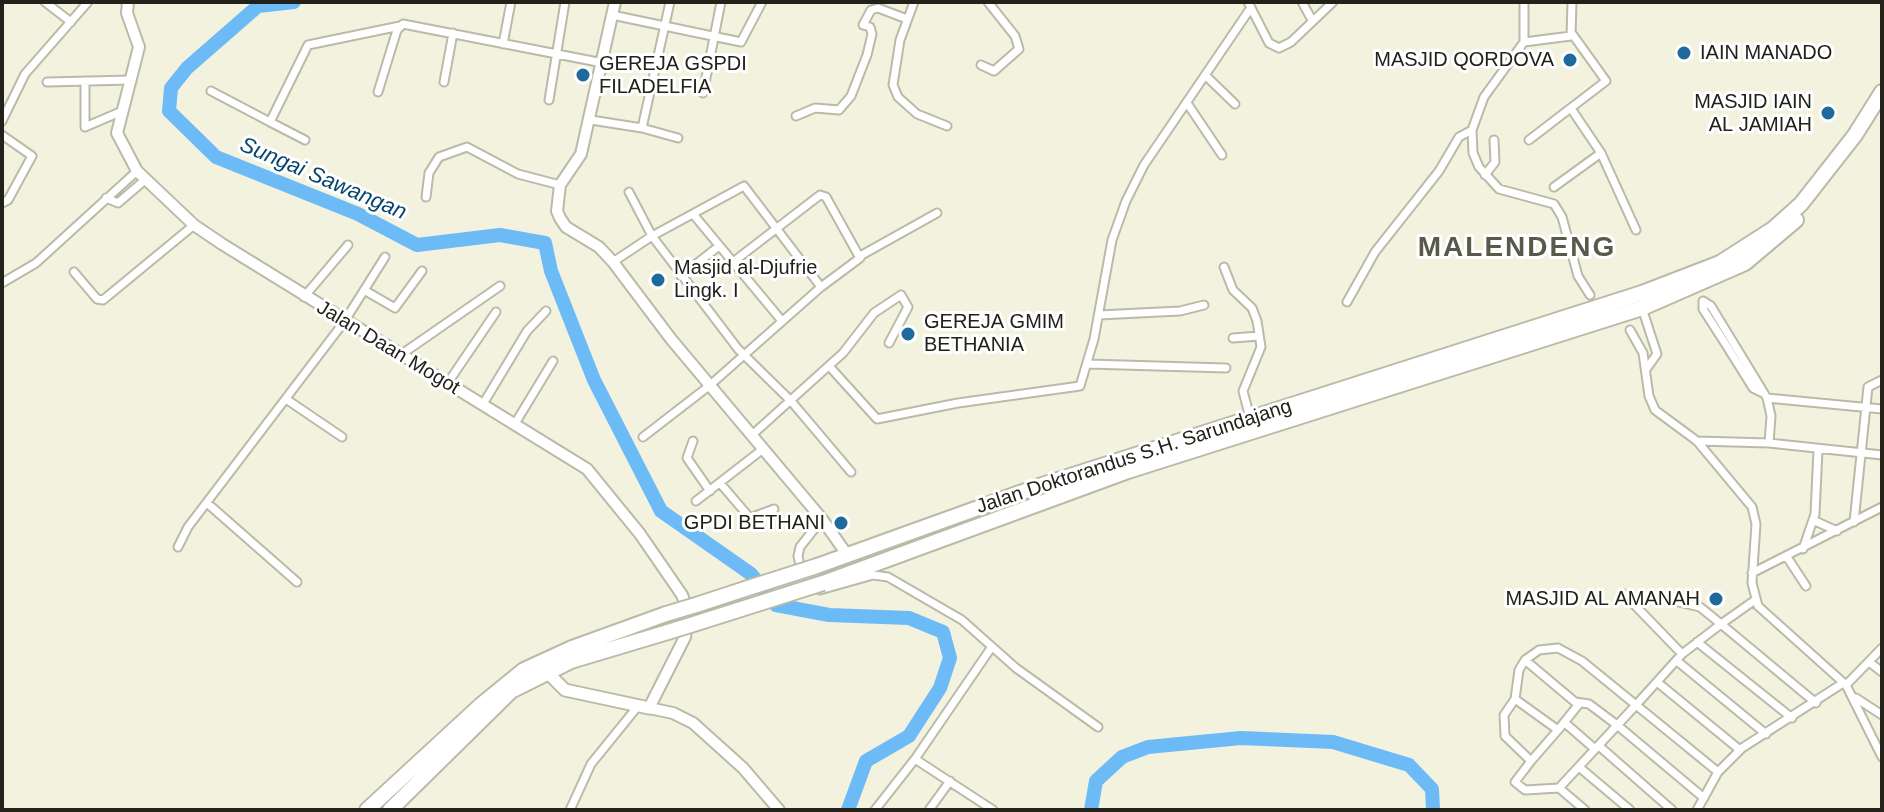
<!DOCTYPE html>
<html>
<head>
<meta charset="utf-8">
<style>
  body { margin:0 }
  #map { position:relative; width:1884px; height:812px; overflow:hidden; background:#f2f2df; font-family:Arial,sans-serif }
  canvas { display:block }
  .frame { position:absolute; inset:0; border:4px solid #22221b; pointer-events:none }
</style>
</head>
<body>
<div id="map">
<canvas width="1884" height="812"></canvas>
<div class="frame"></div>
</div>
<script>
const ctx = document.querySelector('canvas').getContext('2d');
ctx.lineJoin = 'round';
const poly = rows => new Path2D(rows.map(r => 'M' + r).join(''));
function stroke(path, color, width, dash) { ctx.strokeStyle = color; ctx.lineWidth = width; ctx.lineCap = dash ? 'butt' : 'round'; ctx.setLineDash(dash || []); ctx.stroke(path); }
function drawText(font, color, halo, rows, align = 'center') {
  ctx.font = font + ' Arial,sans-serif'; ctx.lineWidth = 6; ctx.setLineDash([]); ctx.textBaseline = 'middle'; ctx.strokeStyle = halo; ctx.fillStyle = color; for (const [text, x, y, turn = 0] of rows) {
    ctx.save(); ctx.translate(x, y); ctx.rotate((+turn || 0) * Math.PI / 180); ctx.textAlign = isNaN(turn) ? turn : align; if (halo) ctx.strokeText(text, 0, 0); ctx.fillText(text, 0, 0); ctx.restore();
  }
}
const river = poly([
  [294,2,258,6,187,68,171,88,169,111,216,157,358,214,417,245,500,235,545,243,551,271,594,380,661,511,751,574,776,605,829,615,909,618,943,632,950,658,940,688,909,736,866,761,848,810],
  [1091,810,1096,781,1122,757,1148,747,1241,738,1333,742,1409,765,1432,789,1433,810]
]);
const street = poly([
  [45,2,71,22],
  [914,2,900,40,893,85,898,97,917,114,947,126],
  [1248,2,1269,43,1279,48,1291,42,1333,2],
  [1302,2,1312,20],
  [1524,2,1524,42,1484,97,1472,130,1473,153,1479,167,1499,189,1554,204,1562,217,1578,276,1590,295],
  [612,15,741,42,762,2],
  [1524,42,1571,36,1572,2],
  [503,44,511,2],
  [981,65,994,71,1019,49,1015,36,988,2],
  [1205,75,1235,104],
  [85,81,85,127,120,112],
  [47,82,132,80],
  [444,82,453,33],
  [211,91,270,122,308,45,400,26],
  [378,92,397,30,403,24,603,63],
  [703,93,721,2],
  [549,100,565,2],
  [1187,103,1222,155],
  [1572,110,1601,153,1636,230],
  [796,116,815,108,839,110,851,96,867,55,872,34,870,27,863,25,871,10,878,8,907,19],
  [591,120,642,128,670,2],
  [2,121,25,74,88,2],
  [270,122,305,140],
  [642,128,678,138],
  [2,135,32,156,8,200,2,203],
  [1529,140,1606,81,1573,35],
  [1485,175,1495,162,1494,140],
  [1554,187,1601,153],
  [629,192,652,236,738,349,791,401,851,472],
  [426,197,429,173,439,157,467,147,518,174,560,185],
  [106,198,118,203,146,179],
  [693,214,782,321],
  [860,256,937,213],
  [613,262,652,236,744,186,821,287],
  [1224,267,1233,290,1252,308,1257,321,1261,347,1243,391,1250,418],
  [74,272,97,299,103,300,194,225],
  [681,276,719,246],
  [2,283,36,263,137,171],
  [364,290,395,308,422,271],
  [304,297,348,245],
  [1347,302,1375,252,1439,171,1459,137,1472,130],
  [1642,308,1657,354,1647,368],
  [1099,315,1180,311,1204,305],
  [1630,330,1643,353,1649,396,1655,410,1697,441,1752,507,1756,524,1752,583,1758,606,1846,685,1882,757],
  [1233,338,1259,336],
  [399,356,500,286],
  [1088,364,1226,368],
  [829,366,877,419,958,403,1080,386,1094,339,1112,240,1126,201,1144,165,1250,9],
  [447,384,496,312],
  [1761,392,1753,388,1728,348,1703,309,1703,301,1711,306,1767,398,1771,416,1769,443],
  [1767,398,1882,409],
  [286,399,342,437],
  [483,404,527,331,546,311],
  [516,422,553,361],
  [752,435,843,353,874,313,901,295,908,307,889,343],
  [643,437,709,386,821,287,860,258,826,197,820,195,733,262],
  [693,441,687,458,710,491],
  [1697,441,1769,443,1882,455],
  [720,483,750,518,774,509],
  [696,501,763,449],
  [207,503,297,582],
  [822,519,800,547,798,556,800,566,820,590,873,575,888,577,962,620,1016,668,1098,727],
  [1813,520,1837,531],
  [1854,522,1868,387,1882,380],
  [178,547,188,527,344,322,385,257],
  [1803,549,1815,514,1818,450],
  [1787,557,1806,586],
  [1752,573,1882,507],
  [1624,594,1682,654],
  [1666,599,1700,607,1721,624,1682,654,1636,705,1718,772],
  [1755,600,1721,624,1816,703],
  [1697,642,1792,718],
  [991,648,915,759,993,810],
  [1558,648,1582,661,1636,705,1559,788,1525,790,1515,782,1531,761,1505,736,1504,715,1515,699,1519,670,1525,660,1539,650,1558,648],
  [1525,660,1575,702,1589,704,1617,725,1704,798],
  [1677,661,1766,734],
  [1869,662,1882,672],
  [1657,682,1740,750],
  [1846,685,1882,648],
  [1856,698,1882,715],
  [1515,699,1558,730,1579,704],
  [1565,723,1595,749],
  [1599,746,1672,810],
  [1531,761,1558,730],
  [1579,767,1630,810],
  [1559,788,1585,810],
  [570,810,591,764,638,706],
  [875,810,915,759],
  [929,810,950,781],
  [1697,810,1718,772,1742,748,1843,683]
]);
const secondary = poly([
  [128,2,127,13,139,47,117,133,137,171,194,225,222,244,587,469,640,534,682,595,688,611,685,637,649,708,673,713,693,723,743,768,779,810],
  [615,2,581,154,560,185,557,211,560,218,566,227,599,247,613,262,671,339,822,519,848,556]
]);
const primary = poly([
  [544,669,565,690,649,708]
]);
const highway = poly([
  [817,566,1042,485,1642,293,1720,263,1773,229,1801,204,1855,135,1882,92],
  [823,583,1128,471,1642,308,1745,263,1796,220],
  [696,605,748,588],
  [697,623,757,604],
  [367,810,481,705,524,670,572,648,666,614],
  [390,810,511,691,571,661,668,632]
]);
const highwayBridge = poly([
  [748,588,817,566],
  [757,604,823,583],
  [666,614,696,605],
  [668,632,697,623]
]);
const markers = [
  [1684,53,8,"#1e6a9d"],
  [1570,60,8,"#1e6a9d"],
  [583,75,8,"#1e6a9d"],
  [1828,113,8,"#1e6a9d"],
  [658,280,8,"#1e6a9d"],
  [908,334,8,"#1e6a9d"],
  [841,523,8,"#1e6a9d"],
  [1716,599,8,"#1e6a9d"]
];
const poiNames = [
  ["IAIN MANADO",1700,53],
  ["MASJID QORDOVA",1554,60,"right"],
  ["GEREJA GSPDI",599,64],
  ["FILADELFIA",599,87],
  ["MASJID IAIN",1812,102,"right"],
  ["AL JAMIAH",1812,125,"right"],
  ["Masjid al-Djufrie",674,268],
  ["Lingk. I",674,291],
  ["GEREJA GMIM",924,322],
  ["BETHANIA",924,345],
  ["GPDI BETHANI",825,523,"right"],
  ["MASJID AL AMANAH",1700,599,"right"]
];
const streetNames = [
  ["Jalan Daan Mogot",388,348,31],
  ["Jalan Doktorandus S.H. Sarundajang",1134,457,-18]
];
const waterNames = [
  ["Sungai Sawangan",323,179,23]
];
const districtNames = [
  ["MALENDENG",1517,248]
];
stroke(river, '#6cbaf6', 14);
stroke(street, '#babaa8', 11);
stroke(secondary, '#babaa8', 14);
stroke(primary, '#babaa8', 15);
stroke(highway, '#babaa8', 18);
stroke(street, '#fff', 7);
stroke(secondary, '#fff', 10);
stroke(primary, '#fff', 11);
stroke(highway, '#fff', 14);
stroke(highwayBridge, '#babaa8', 18, []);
stroke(highwayBridge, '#fff', 14);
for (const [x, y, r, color] of markers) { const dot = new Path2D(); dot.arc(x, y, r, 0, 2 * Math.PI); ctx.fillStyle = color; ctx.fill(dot); stroke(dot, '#fff', 3); }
drawText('20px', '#22221b', '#fff', poiNames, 'left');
drawText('20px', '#22221b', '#fff', streetNames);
drawText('italic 22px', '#05456b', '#fff', waterNames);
ctx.letterSpacing = '2px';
drawText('bold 28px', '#595949', '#fff', districtNames);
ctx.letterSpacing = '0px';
</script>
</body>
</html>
